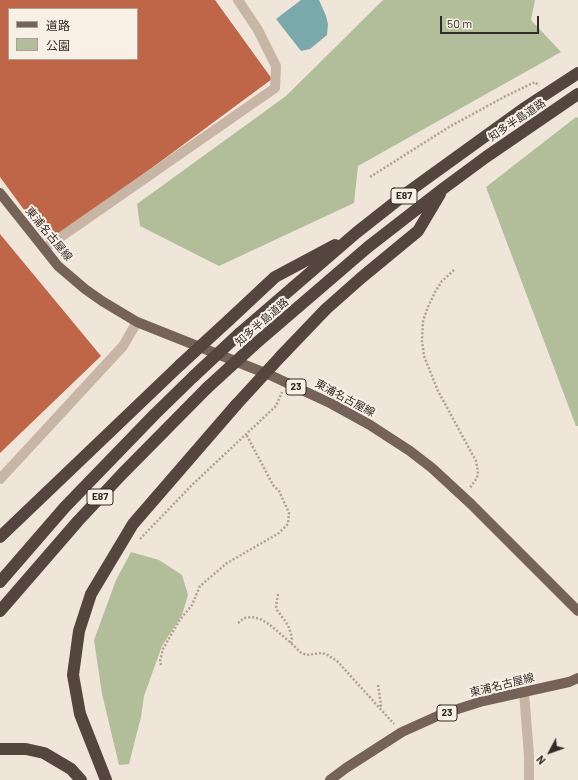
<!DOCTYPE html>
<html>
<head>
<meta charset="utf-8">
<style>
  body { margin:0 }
  #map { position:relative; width:578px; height:780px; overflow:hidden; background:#f0e5d9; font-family:Barlow,"Noto Sans JP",sans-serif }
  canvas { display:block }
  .legend { position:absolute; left:8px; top:8px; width:130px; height:52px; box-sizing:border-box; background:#f8efe5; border:1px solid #a9a199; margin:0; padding:5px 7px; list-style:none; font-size:12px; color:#332b27 }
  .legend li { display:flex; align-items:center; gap:8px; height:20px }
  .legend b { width:20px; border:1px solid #a9a199 }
  .north { position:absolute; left:530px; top:732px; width:40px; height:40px; -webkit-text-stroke:3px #f8efe5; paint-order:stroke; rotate:229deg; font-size:11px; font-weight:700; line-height:16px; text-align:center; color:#332b27 }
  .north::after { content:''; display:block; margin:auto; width:14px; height:18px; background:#332b27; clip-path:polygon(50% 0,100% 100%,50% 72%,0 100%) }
  .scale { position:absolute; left:440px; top:16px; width:99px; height:18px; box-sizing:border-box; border:2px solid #332b27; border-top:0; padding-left:5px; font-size:12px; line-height:14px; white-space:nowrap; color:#332b27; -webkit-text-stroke:3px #f8efe5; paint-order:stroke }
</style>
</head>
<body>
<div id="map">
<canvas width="578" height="780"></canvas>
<ul class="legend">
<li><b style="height:5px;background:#756258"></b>道路</li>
<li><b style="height:11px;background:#b2be9a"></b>公園</li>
</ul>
<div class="north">N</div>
<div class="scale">50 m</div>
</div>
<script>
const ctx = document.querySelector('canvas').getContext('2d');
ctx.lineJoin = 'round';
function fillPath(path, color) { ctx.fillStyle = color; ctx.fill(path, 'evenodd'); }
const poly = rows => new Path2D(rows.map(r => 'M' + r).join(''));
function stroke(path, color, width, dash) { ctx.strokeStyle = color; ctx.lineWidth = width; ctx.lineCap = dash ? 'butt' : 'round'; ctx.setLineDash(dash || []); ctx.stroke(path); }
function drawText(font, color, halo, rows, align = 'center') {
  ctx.font = font + ' Barlow,"Noto Sans JP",sans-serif'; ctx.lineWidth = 4; ctx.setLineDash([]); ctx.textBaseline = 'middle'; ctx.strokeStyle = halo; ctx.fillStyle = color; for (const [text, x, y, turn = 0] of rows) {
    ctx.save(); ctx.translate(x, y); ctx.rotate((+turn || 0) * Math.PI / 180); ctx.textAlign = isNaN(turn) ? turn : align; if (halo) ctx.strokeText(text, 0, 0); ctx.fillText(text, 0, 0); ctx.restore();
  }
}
const green = poly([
  [383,0,535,0,531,20,561,52,358,166,354,203,219,266,140,226,137,204,286,96],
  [576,117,578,118,578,426,576,426,486,187],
  [131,552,159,560,182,575,188,595,182,615,162,646,144,696,141,717,129,764,119,765,102,694,94,640,116,580]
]);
const water = poly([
  [301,0,319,0,326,16,328,24,327,35,310,49,301,51,276,19]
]);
const building = poly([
  [0,0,215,0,272,79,49,244,0,177],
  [9,9,137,9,137,59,9,59],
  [0,234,101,356,0,453]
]);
const path = poly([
  [370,177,449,127,504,97,535,82,539,86],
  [454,270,442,281,435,292,428,307,423,321,422,341,424,356,438,391,476,461,478,471,477,478,469,489],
  [140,539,192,485,276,406,282,392],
  [278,594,276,606,277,610,288,625,292,637,291,643],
  [238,623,244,618,252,617,260,619,269,624,291,643,300,652,306,655,322,653,328,655,338,662,394,724],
  [161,665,160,661,163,649,179,621,192,605,200,586,227,563,279,533,288,524,289,513,279,491,273,485,246,434],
  [378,685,381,705,379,708]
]);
const minor = poly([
  [45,248,275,88,276,66,258,30,238,0],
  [0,479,123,346,137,322],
  [524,692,529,756,529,780]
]);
const primary = poly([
  [0,193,58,266,85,289,102,301,137,322,270,375,332,404,370,425,410,451,432,468,471,504,578,611],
  [330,780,346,768,402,732,442,714,483,701,569,682,578,678]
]);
const motorway = poly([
  [229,320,275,277,335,245],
  [240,333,356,233,408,192,523,109,578,73],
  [254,345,368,247,444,188,486,157,578,94],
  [281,356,326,309,361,278,418,231,440,194],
  [0,537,180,365],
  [0,582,65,507,155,414,194,376],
  [0,611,78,521,123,473,207,388],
  [0,749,26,749,44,753,71,769,81,780],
  [106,780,80,714,73,675,79,631,91,594,133,524,236,405]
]);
const motorwayBridge = poly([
  [180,365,229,320],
  [194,376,240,333],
  [207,388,254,345],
  [236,405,281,356]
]);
const shields = [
  [404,196,26],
  [296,387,20],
  [100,497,26],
  [447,713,20]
];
const shieldNames = [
  ["E87",404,196],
  ["23",296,387],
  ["E87",100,497],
  ["23",447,713]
];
const streetNames = [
  ["知多半島道路",517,120,-34],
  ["東浦名古屋線",49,234,50],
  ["知多半島道路",262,322,-41],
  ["東浦名古屋線",345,398,28],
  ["東浦名古屋線",502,685,-14]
];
fillPath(green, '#b2be9a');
fillPath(water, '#7aa9ab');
fillPath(building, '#bf6548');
stroke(path, '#b29f90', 2.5, [2, 2]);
stroke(minor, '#c7b5a6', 10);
stroke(primary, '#756258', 10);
stroke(motorway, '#54453e', 12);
stroke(motorwayBridge, '#54453e', 12);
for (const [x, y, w] of shields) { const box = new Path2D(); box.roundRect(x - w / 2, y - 8, w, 16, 3); ctx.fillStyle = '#f8efe5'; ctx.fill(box); stroke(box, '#332b27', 1); }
drawText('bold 10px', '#332b27', null, shieldNames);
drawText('11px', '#332b27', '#f8efe5', streetNames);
</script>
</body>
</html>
